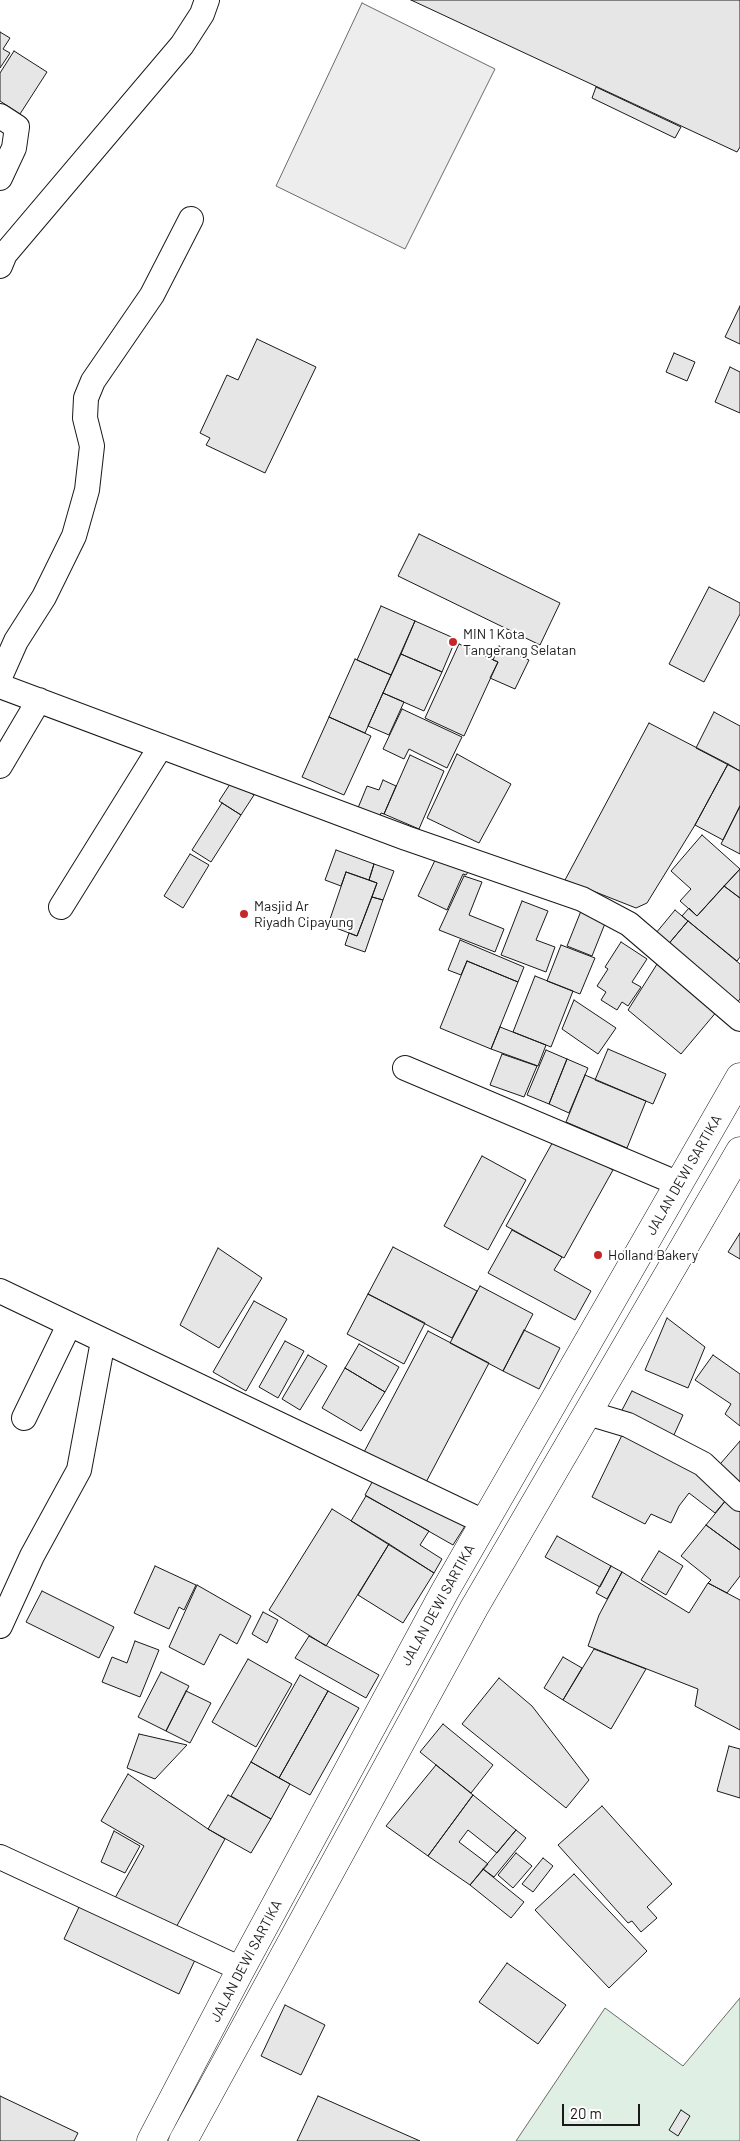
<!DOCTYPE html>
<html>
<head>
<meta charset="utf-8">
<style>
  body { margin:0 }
  #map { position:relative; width:740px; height:2141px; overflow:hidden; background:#fff; font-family:Barlow,sans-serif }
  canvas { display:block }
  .scale { position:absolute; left:562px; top:2104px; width:78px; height:22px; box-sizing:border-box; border:2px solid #1a1a1a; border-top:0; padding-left:6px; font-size:15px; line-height:18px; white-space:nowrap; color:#1a1a1a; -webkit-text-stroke:4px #fff; paint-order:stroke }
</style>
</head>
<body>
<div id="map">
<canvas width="740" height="2141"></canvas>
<div class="scale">20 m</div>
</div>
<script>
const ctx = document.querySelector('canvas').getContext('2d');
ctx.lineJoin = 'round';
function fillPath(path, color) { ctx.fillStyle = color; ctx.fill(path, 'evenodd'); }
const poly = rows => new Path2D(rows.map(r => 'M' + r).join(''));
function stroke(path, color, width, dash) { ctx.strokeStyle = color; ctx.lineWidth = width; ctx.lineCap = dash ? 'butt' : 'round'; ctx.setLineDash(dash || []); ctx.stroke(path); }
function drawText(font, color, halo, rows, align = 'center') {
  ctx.font = font + ' Barlow,sans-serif'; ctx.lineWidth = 4; ctx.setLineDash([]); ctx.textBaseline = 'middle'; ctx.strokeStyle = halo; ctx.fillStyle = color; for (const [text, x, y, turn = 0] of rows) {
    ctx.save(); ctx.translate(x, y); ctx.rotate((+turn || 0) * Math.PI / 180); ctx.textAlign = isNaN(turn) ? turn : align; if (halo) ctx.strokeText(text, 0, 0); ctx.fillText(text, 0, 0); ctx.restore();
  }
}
const green = poly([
  [740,1998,740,2141,516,2141,605,2008,683,2066,740,1998]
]);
const parking = poly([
  [362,3,495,69,405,249,276,186,362,3]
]);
const building = poly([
  [411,0,740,0,740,147,737,152,411,0],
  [0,32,10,38,3,49,10,53,0,68,0,32],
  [14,51,47,72,20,114,0,101,0,73,14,51],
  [596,87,681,127,675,138,592,98,596,87],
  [740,306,740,344,725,337,740,306],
  [257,339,316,367,265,473,206,445,210,438,200,433,227,375,238,380,257,339],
  [674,353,695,362,687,381,666,372,674,353],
  [730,367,740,372,740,413,715,402,730,367],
  [419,534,560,603,540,645,398,576,419,534],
  [709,587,740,603,740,614,704,682,669,664,709,587],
  [381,606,415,621,391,675,357,660,381,606],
  [415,621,456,639,442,672,401,654,415,621],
  [459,644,498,662,464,736,425,718,459,644],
  [499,646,529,660,515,689,490,678,498,662,493,660,499,646],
  [401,654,442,672,424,711,383,693,401,654],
  [355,659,391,675,365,733,329,717,355,659],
  [383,693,404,702,389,735,368,726,383,693],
  [402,709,462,737,447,768,409,749,404,759,383,749,402,709],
  [714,712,740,726,740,771,696,748,714,712],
  [329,717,371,736,344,795,302,777,329,717],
  [649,723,728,764,695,825,647,903,636,908,565,880,649,723],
  [457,754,511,784,479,843,427,818,457,754],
  [410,755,444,771,419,829,384,814,410,755],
  [728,764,740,771,740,806,723,840,695,825,728,764],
  [383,780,396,786,384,814,381,813,380,816,358,808,367,786,379,790,383,780],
  [232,781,254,795,241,815,219,801,232,781],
  [222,803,241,815,211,862,192,850,222,803],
  [740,806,740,854,721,844,740,806],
  [702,835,740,869,697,916,680,901,691,889,671,871,702,835],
  [336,850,374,864,369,880,346,872,341,886,325,880,336,850],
  [190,854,209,865,183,908,164,896,190,854],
  [438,854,470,869,466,875,463,874,447,910,418,896,438,854],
  [374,864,394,871,383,900,372,897,377,883,369,880,374,864],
  [740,869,740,898,724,886,740,869],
  [346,872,377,883,357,936,328,925,346,872],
  [464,876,482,882,469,915,504,929,495,952,439,930,464,876],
  [724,886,740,898,740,957,737,961,682,916,689,908,697,916,724,886],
  [372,897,383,900,365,952,345,945,349,933,357,936,372,897],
  [522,901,548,911,536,940,555,947,546,972,501,955,522,901],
  [675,910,688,921,666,947,656,933,675,910],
  [581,911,606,921,592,956,567,946,581,911],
  [688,921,740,964,740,999,732,1009,666,947,688,921],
  [460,940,524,967,518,982,467,961,461,975,448,970,460,940],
  [621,942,647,959,632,982,641,987,628,1006,622,1002,617,1010,601,1000,606,992,597,986,608,969,605,967,621,942],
  [561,945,595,958,580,994,547,981,561,945],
  [467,961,518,982,491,1049,440,1028,467,961],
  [659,961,718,1010,681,1054,628,1010,659,961],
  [535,976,573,991,551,1047,513,1032,535,976],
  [574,1000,616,1028,598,1054,562,1029,574,1000],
  [500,1027,546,1045,538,1066,491,1049,500,1027],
  [608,1049,666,1074,653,1104,595,1080,608,1049],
  [546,1050,567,1059,549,1104,527,1095,546,1050],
  [502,1054,537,1066,524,1097,490,1085,502,1054],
  [567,1059,588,1068,569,1113,549,1104,567,1059],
  [585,1075,646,1101,627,1148,566,1122,585,1075],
  [555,1138,613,1170,564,1258,506,1226,555,1138],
  [482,1156,526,1180,488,1250,444,1226,482,1156],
  [512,1230,562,1257,554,1270,591,1291,575,1320,488,1273,512,1230],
  [740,1233,740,1259,728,1252,740,1233],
  [393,1247,477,1291,452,1338,368,1294,393,1247],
  [218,1248,262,1278,219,1348,180,1325,218,1248],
  [480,1286,533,1314,503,1371,450,1343,480,1286],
  [368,1294,425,1323,404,1364,347,1334,368,1294],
  [254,1301,287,1319,246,1391,213,1372,254,1301],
  [667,1318,705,1347,688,1388,645,1370,667,1318],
  [524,1330,560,1348,539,1389,503,1371,524,1330],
  [428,1331,489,1363,424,1486,363,1454,428,1331],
  [285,1341,304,1351,278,1398,259,1387,285,1341],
  [359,1344,399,1367,385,1392,345,1368,359,1344],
  [308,1355,327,1366,300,1410,282,1399,308,1355],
  [713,1355,740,1374,740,1426,725,1414,731,1404,695,1380,713,1355],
  [345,1368,385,1392,361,1431,322,1408,345,1368],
  [632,1391,683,1415,673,1437,621,1412,632,1391],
  [625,1429,731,1494,715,1513,689,1493,679,1506,671,1523,651,1514,645,1524,592,1497,625,1429],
  [740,1441,740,1488,715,1470,740,1441],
  [376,1475,465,1526,453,1545,365,1495,376,1475],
  [731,1494,740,1502,740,1550,706,1525,731,1494],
  [366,1496,429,1531,420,1545,442,1559,434,1573,351,1521,366,1496],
  [332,1509,389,1544,326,1646,269,1610,332,1509],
  [706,1525,740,1550,740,1576,727,1593,708,1583,711,1580,681,1556,706,1525],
  [557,1536,611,1566,600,1587,545,1557,557,1536],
  [389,1544,434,1573,403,1623,358,1595,389,1544],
  [659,1551,683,1566,666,1595,641,1580,659,1551],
  [155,1566,196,1585,184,1610,179,1607,169,1629,134,1613,155,1566],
  [611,1566,622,1572,607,1599,596,1593,611,1566],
  [622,1572,689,1613,708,1583,740,1600,740,1730,695,1706,698,1689,588,1646,599,1615,622,1572],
  [197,1585,251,1616,237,1644,220,1634,204,1665,169,1647,197,1585],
  [42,1591,114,1627,99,1658,26,1622,42,1591],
  [263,1612,278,1620,267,1643,252,1634,263,1612],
  [309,1636,379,1675,366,1698,295,1658,309,1636],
  [135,1641,159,1650,140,1697,102,1682,112,1657,127,1663,135,1641],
  [594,1649,646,1669,611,1729,563,1700,594,1649],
  [563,1657,582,1668,563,1700,544,1688,563,1657],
  [248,1659,292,1684,256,1747,212,1722,248,1659],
  [161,1672,189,1686,166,1731,138,1717,161,1672],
  [300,1675,328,1691,279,1778,251,1762,300,1675],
  [499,1678,532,1706,589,1780,566,1808,462,1724,499,1678],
  [186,1691,211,1703,190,1743,166,1731,186,1691],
  [328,1691,359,1708,310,1795,279,1778,328,1691],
  [443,1724,493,1765,471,1793,420,1752,443,1724],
  [139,1734,187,1745,155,1779,127,1768,139,1734],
  [729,1746,740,1749,740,1798,717,1791,729,1746],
  [251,1762,290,1784,271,1819,231,1796,251,1762],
  [436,1765,473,1795,428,1856,386,1826,436,1765],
  [128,1774,208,1829,225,1839,174,1931,115,1898,144,1846,101,1821,128,1774],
  [228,1795,271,1819,251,1853,208,1829,228,1795],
  [473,1795,516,1830,497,1853,468,1830,459,1842,488,1864,470,1885,428,1856,473,1795],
  [602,1806,672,1884,647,1907,657,1918,641,1932,632,1921,628,1923,558,1845,602,1806],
  [516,1830,526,1838,494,1877,483,1869,516,1830],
  [114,1831,140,1846,125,1873,101,1862,114,1831],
  [516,1853,532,1866,513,1888,498,1875,516,1853],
  [543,1858,553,1866,533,1892,522,1884,543,1858],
  [483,1869,524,1902,511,1918,470,1885,483,1869],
  [574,1874,647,1951,609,1988,535,1910,574,1874],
  [80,1905,195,1960,179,1994,64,1939,80,1905],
  [507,1963,566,2005,538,2044,479,2002,507,1963],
  [285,2005,325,2025,301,2075,261,2056,285,2005],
  [0,2096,78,2133,74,2141,0,2141,0,2096],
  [318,2096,420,2141,297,2141,318,2096],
  [681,2110,690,2116,678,2136,669,2130,681,2110]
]);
const street = poly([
  [0,116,17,127,14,148,0,178],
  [0,266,5,254,182,45,202,14,207,0],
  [0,677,16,641,44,597,74,536,87,490,92,446,85,418,86,398,93,381,152,295,191,219],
  [0,686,406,838,582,899,629,924,740,1019],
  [0,766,39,700],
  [61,907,161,746],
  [405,1068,679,1184],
  [0,1291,484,1522],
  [588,1413,628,1425,703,1464,740,1499],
  [24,1418,69,1325],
  [0,1626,32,1556,79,1470,103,1341],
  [0,1857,241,1969]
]);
const highway = poly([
  [151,2141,241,1969,445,1591,740,1077],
  [183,2141,474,1608,740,1151]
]);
const markers = [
  [453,642,5,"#c62828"],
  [244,914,5,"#c62828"],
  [598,1255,5,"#c62828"]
];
const poiNames = [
  ["MIN 1 Kota",463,634],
  ["Tangerang Selatan",463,650],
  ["Masjid Ar",254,906],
  ["Riyadh Cipayung",254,922],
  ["Holland Bakery",608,1255]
];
const streetNames = [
  ["JALAN DEWI SARTIKA",684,1175,-60],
  ["JALAN DEWI SARTIKA",438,1605,-61],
  ["JALAN DEWI SARTIKA",246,1961,-62]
];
fillPath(green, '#e0efe3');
stroke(green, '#6a6a6a', 1);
fillPath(parking, '#ededed');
stroke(parking, '#6a6a6a', 1);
fillPath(building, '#e6e6e6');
stroke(building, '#1a1a1a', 1);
stroke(street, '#1a1a1a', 26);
stroke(highway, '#1a1a1a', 29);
stroke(street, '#fff', 24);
stroke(highway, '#fff', 28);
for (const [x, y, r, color] of markers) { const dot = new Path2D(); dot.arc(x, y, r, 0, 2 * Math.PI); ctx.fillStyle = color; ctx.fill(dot); stroke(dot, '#fff', 2); }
drawText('14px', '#1a1a1a', '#fff', poiNames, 'left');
drawText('14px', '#1a1a1a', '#fff', streetNames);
</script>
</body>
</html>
